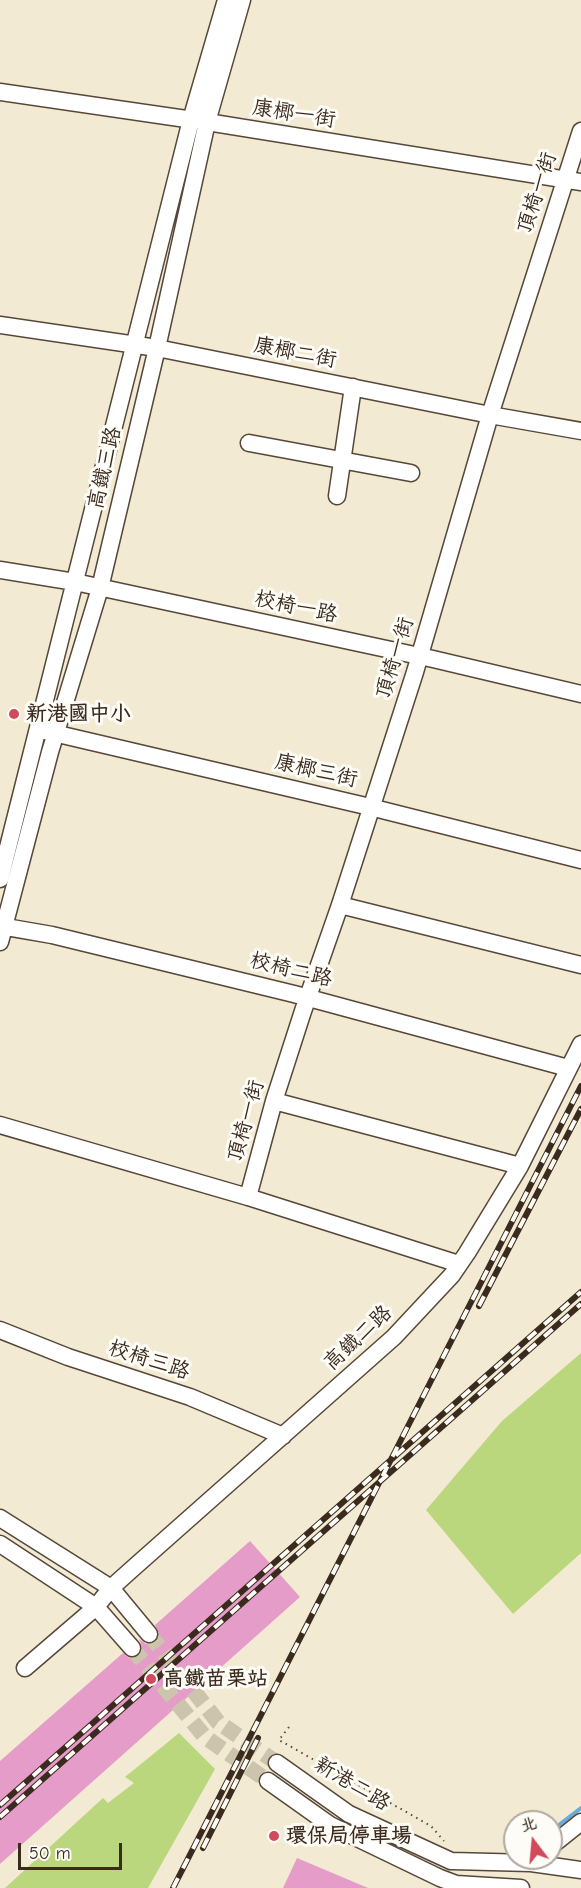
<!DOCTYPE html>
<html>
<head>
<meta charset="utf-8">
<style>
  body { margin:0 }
  #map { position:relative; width:581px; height:1888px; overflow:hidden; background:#f2ead2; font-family:"Comic Neue","LXGW WenKai TC",sans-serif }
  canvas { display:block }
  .north { position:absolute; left:503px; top:1810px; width:60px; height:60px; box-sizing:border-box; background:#fdfcf7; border:2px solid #afa8a0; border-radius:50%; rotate:344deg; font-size:16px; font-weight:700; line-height:24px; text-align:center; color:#3b2a1e }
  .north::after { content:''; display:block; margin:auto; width:21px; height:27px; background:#d1495b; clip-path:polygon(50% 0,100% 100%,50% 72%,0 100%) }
  .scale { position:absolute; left:18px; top:1843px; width:104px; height:27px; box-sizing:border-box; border:3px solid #3b2a1e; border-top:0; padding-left:8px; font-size:18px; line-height:21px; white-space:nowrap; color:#3b2a1e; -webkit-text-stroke:4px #fdfcf7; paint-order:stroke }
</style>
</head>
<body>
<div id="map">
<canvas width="581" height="1888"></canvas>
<div class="north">北</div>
<div class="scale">50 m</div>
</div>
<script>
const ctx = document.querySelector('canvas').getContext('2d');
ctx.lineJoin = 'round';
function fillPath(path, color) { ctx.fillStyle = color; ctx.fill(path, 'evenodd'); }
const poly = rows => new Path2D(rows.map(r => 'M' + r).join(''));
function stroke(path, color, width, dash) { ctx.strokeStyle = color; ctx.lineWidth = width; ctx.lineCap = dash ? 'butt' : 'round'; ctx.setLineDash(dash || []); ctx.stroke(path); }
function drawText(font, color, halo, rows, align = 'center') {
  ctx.font = font + ' "Comic Neue","LXGW WenKai TC",sans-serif'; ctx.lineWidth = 6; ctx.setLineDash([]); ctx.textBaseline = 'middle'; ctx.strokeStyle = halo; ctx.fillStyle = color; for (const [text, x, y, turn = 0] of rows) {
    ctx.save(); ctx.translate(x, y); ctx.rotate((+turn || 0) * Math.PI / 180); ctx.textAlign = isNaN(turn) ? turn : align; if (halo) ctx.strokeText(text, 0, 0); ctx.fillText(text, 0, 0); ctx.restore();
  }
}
const green = poly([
  [581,1353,581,1553,513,1614,426,1510,502,1421],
  [179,1733,215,1769,148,1888,5,1888,103,1798,108,1803,134,1783,125,1777]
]);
const stream = poly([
  [551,1831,581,1808]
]);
const building = poly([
  [250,1541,300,1597,0,1864,0,1761,123,1653,129,1658,139,1655,142,1647,139,1639,146,1644,156,1642,159,1633,155,1625],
  [297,1858,368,1888,283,1888]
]);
const minorTunnel = poly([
  [149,1634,218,1722,277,1763],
  [132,1648,205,1737,268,1781]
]);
const path = poly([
  [289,1727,279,1740,431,1826,444,1841]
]);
const minor = poly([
  [0,92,207,122,581,182],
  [0,325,157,348,490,415,581,431],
  [249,443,411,473],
  [337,496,353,387],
  [0,570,75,582,433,659,581,694],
  [45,731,370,807,581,860],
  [0,879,191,120,226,0],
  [340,905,581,965],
  [0,926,52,935,294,994,568,1068],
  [0,942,50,752,100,588,157,348,207,122,242,0],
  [274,1101,520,1166],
  [0,1125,248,1197,459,1264],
  [248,1197,274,1101,303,1011,340,905,415,672,490,415,581,131],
  [0,1330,68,1357,190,1397,283,1436],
  [0,1518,111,1588,149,1634],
  [0,1544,96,1607,132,1648],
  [25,1668,96,1607,111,1588,131,1570,394,1337,452,1275,467,1253,520,1166,581,1044],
  [277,1763,349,1814,451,1861,531,1863,581,1870],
  [268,1781,330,1825,440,1878,456,1884,521,1888],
  [551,1846,581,1822]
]);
const rail = poly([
  [479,1306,581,1109],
  [0,1805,581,1292],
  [0,1817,581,1304],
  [203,1848,258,1738],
  [173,1888,581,1086]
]);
const markers = [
  [14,714,6,"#d1495b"],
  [151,1679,6,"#d1495b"],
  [274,1836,6,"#d1495b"]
];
const streetNames = [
  ["康榔一街",294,114,9],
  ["頂椅一街",537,193,-72],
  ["康榔二街",295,353,11],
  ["高鐵三路",105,468,-77],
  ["校椅一路",296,607,12],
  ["頂椅一街",395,658,-73],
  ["康榔三街",316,771,13],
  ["校椅二路",291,970,14],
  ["頂椅一街",246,1121,-74],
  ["高鐵二路",358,1338,-43],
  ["校椅三路",149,1360,18],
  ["新港二路",352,1784,31]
];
const poiNames = [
  ["新港國中小",26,714],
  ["高鐵苗栗站",163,1679],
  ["環保局停車場",286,1836]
];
fillPath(green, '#bad77d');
stroke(stream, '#68adde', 4);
fillPath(building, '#e59cc8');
stroke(minorTunnel, '#cdc4ae', 16, [16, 8]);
stroke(minor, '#564739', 19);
stroke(path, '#564739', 2, [1.5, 4.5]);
stroke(minor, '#fff', 16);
stroke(rail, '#3b2a1e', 6);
stroke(rail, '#fdfcf7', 4, [11]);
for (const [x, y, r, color] of markers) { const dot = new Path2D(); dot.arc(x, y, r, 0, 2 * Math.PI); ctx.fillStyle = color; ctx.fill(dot); stroke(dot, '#fdfcf7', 2); }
drawText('21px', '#3b2a1e', '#fdfcf7', streetNames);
drawText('bold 21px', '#3b2a1e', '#fdfcf7', poiNames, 'left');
</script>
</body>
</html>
